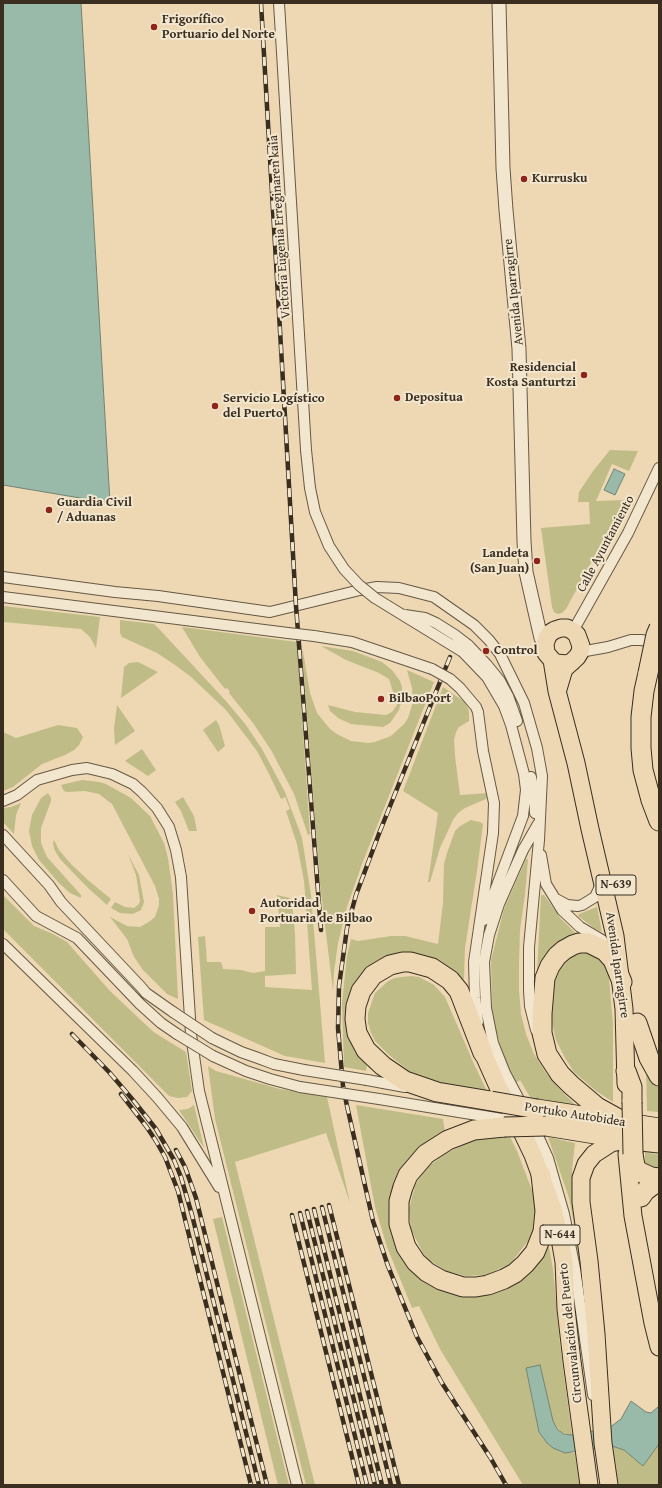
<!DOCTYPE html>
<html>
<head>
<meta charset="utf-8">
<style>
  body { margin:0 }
  #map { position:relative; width:662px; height:1488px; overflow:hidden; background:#edd8b3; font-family:"Gentium Book Plus",serif }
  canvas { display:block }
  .frame { position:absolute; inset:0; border:4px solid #392e20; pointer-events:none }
</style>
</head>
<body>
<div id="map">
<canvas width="662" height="1488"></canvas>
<div class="frame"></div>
</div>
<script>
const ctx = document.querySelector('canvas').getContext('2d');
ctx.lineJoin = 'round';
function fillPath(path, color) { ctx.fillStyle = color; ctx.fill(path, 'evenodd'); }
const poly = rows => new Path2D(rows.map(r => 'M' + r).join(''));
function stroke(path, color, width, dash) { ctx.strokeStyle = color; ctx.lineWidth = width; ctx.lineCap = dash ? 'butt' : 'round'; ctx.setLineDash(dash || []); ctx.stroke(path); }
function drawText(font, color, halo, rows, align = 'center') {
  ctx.font = font + ' "Gentium Book Plus",serif'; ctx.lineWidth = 4; ctx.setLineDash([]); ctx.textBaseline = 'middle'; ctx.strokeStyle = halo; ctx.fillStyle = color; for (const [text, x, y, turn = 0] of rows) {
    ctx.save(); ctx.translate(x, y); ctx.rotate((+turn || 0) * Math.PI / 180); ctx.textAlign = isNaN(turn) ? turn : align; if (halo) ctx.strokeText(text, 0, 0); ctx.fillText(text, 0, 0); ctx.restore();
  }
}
const green = poly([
  [610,450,638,451,629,471,612,464,596,501,625,500,566,609,562,613,558,614,554,612,552,607,541,528,590,524,589,502,578,502,579,492,593,471],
  [3,606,100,617,96,648,90,637,81,629,3,622],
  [120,620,154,624,161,631,225,700,246,725,262,749,285,792,302,838,311,895,325,1063,285,1056,204,1020,198,937,205,936,207,962,221,962,223,969,241,970,253,973,265,971,265,927,280,927,277,895,290,898,292,904,295,933,296,974,265,976,265,987,312,990,304,881,297,844,286,811,290,809,285,797,281,799,269,774,257,751,226,710,191,677,175,665,157,653,122,637,120,633],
  [182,627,297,642,310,834,308,835,294,794,271,750,253,723,229,693,230,692,227,688,225,689,200,657],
  [321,646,353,651,382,662,392,670,400,681,402,687,402,699,399,710,390,723,383,727,351,724,338,718,330,711,328,705,355,712,386,715,392,712,397,705,389,679,379,673,346,660],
  [302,651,303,651,310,693,317,713,330,729,337,734,351,741,368,743,375,742,391,736,404,724,408,718,413,702,412,688,407,670,434,682,362,864,347,907,338,943,334,972,333,991,320,884],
  [138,662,158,672,121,698,124,667,129,663],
  [443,687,465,702,469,711,469,721,459,727,456,732,454,740,455,756,460,795,489,793,486,799,465,808,458,813,453,820,440,848,430,882,428,882,438,813,403,791],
  [117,705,135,731,115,745,114,729],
  [216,720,219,725,225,746,218,752,203,730],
  [58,725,77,728,83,737,79,745,74,750,65,755,42,764,13,787,3,791,3,732,16,738],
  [142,749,156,770,148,776,125,761],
  [82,780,99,782,106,784,131,798,150,816,164,843,168,858,173,894,178,999,167,994,143,970,134,957,127,939,110,917,127,926,140,927,150,921,155,917,159,905,159,899,155,886,112,804,99,794,85,791,67,792,64,791,61,785],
  [48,793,51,798,51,801,41,828,41,843,47,857,81,895,81,898,70,893,59,883,39,860,32,846,29,831,32,815,41,798],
  [183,797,194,816,197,831,189,831,181,811,175,802],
  [21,803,16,815,14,834,3,822,3,808,11,807],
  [471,820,480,822,483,824,477,871,465,948,464,979,461,980,445,968,368,971,361,1058,367,1065,366,1071,344,1067,342,1003,347,956,351,939,358,941,391,936,405,936,438,944,443,903,444,864,447,853,455,831,460,826],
  [54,840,59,850,71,864,89,881,111,899,107,905,88,888,60,859,54,849,53,843],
  [128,854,139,875,144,902,141,910,133,914,120,913,111,908,115,902,125,907,134,908,139,904,140,901,136,875],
  [526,859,528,859,525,895,520,930,519,964,519,990,521,1014,526,1034,534,1054,546,1073,560,1090,574,1103,573,1106,530,1097,520,1080,516,1083,506,1063,496,1032,492,1009,491,960,504,909],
  [3,895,34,926,53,934,67,942,110,991,145,1024,155,1033,186,1052,192,1091,187,1097,178,1098,169,1096,3,929],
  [541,895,544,895,561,919,579,936,537,973],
  [597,907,602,932,594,928,578,916,579,914],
  [583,951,596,955,608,968,613,1024,613,1102,596,1091,574,1072,565,1058,556,1040,552,1023,550,1007,551,990,558,968,570,955],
  [411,976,419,977,434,985,445,997,474,1064,487,1091,431,1082,415,1076,389,1055,375,1041,371,1033,368,1023,368,1013,375,993,387,982,394,978],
  [208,1066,216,1071,280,1089,327,1097,350,1203,326,1133,235,1162,315,1485,306,1485,215,1119],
  [646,1066,659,1086,659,1112,647,1111],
  [194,1105,204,1148,179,1110,188,1109],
  [356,1105,443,1119,445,1132,391,1197,389,1212,394,1241,400,1254,435,1287,461,1296,482,1296,499,1292,515,1285,523,1279,546,1247,549,1247,553,1269,560,1344,572,1435,561,1432,553,1421,540,1365,526,1369,539,1432,547,1443,553,1448,565,1453,575,1453,580,1485,523,1485,440,1349,419,1306,412,1308,387,1247,375,1207],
  [509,1135,517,1151,535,1198,535,1220,533,1230,528,1241,511,1263,487,1275,465,1276,446,1271,429,1260,423,1253,411,1230,409,1209,415,1185,426,1168,445,1154,469,1142,482,1138],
  [548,1137,575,1143,572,1170,588,1341,575,1230,569,1198],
  [645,1152,659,1155,659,1171,645,1167],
  [222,1217,289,1485,278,1485,213,1219],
  [659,1444,659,1485,618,1485,612,1446,624,1450,643,1465]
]);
const water = poly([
  [3,3,81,3,110,503,3,485,3,3],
  [614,469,625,474,615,495,604,490,614,469],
  [540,1365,553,1421,558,1430,564,1434,572,1435,609,1428,621,1419,631,1401,646,1412,651,1413,659,1406,659,1444,643,1466,624,1450,612,1446,565,1453,553,1448,547,1443,539,1432,526,1368,540,1365]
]);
const minor = poly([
  [279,3,306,450],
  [3,577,115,592,158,596,270,612,360,590,377,587,399,588,434,597,474,625,489,640,500,654,524,703,537,748,542,776,539,840,529,947,529,990,530,1006,536,1030],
  [3,597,288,633],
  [573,631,628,533,659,468],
  [314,636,352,642,432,669],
  [468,645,487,665,500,681,508,696,517,721],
  [463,652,487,677,504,706,511,725,524,774,526,790,523,816,484,920],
  [580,652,608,647,631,640,641,640,659,643],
  [450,679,460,688,476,707,478,712,483,751,494,803,493,833,474,962,475,998,478,1022],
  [531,777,534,795,535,813],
  [3,801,17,795,37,780,72,770,87,768,112,774,133,784,142,792,157,808,169,827,176,850,181,877,191,1034,199,1091,297,1485],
  [3,835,49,885,61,902,141,987,146,993,173,1012],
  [541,855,546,884,562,910,580,927,602,940],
  [3,880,36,916,77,938,140,1004,161,1023,177,1034],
  [556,899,567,905,578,906,582,905,595,897,602,882],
  [3,944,133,1071,157,1097,182,1127,219,1187],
  [212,1038,241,1052,258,1058,274,1064,304,1070],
  [213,1056,246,1071,270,1079,300,1087],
  [367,1080,405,1087],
  [379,1099,502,1119],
  [523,1107,505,1073,493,1043,486,1008,484,962,489,935,499,904,523,850,538,824],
  [533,1125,548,1158,564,1214,575,1269,593,1395]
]);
const tertiary = poly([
  [499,3,503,168,506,210,519,349,524,541,526,572,541,638,545,644]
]);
const trunk = poly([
  [552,660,557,691,576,763,590,829,615,936,624,1009,626,1084],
  [558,689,564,669,577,657,580,652,581,646,577,635,573,631,567,628,561,628,555,630,550,633,547,638,545,644,546,653,552,660,556,663,567,664,572,662],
  [483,1053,499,1089,523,1134,533,1155,553,1209,559,1233,564,1262,566,1309,572,1361,589,1485],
  [627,1154,633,1216,653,1323,659,1347],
  [609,1485,603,1443,596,1334,589,1261,581,1202,581,1178,586,1164,594,1154,611,1143,627,1140]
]);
const motorway = poly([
  [648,673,644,691,641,717,641,748,643,770,651,800,659,821],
  [622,982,613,960,605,951,589,943,579,943,573,945,564,950,557,956,550,966,545,978,542,1014,542,1033,547,1054,560,1074,571,1085,597,1107,626,1123],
  [637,1023,649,1058,659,1076],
  [483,1053,459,991,450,980,432,968,410,962,403,962,390,965,373,975,361,991,356,1006,355,1019,357,1033,366,1050,383,1066,405,1081,437,1092,491,1101],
  [626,1071,632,1087,632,1102],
  [537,1109,659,1128],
  [546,1126,632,1140,659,1143],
  [504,1127,474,1130,448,1140,426,1154,408,1175,403,1187,399,1201,399,1224,406,1247,416,1262,427,1272,441,1280,463,1287,476,1287,488,1285,504,1279,515,1273,525,1264,535,1252,543,1232,545,1211,541,1175],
  [633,1154,635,1166,638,1171,651,1177,659,1178],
  [641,1197,645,1191,653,1185,659,1183]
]);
const rail = poly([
  [261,3,296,606,321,930],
  [450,657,380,831,356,895,347,928,344,950,339,986,338,1028,343,1086,347,1106,373,1221,388,1266,417,1337,442,1383,490,1457,506,1485],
  [72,1034,109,1072,133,1100,156,1129,174,1160,181,1177,192,1215,259,1485],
  [121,1094,146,1126,156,1141,165,1157,178,1191,251,1485],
  [176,1150,185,1167,196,1198,267,1485],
  [329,1205,399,1485],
  [322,1207,391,1485],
  [314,1209,382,1485],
  [307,1211,375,1485],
  [300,1213,367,1485],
  [292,1215,359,1485]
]);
const minorBridge = poly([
  [306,450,310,488,315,512,329,546,344,569,359,585,375,598,463,652],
  [405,615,425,618,436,623,455,635,468,645],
  [288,633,314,636],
  [432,669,450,679],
  [173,1012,212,1038],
  [177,1034,213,1056],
  [304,1070,367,1080],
  [300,1087,379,1099]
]);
const motorwayBridge = poly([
  [648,673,656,635,659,628],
  [491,1101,537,1109],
  [632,1102,633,1154],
  [504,1127,546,1126]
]);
const markers = [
  [154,27,4,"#8f2418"],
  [524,179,4,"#8f2418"],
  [584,375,4,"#8f2418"],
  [397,398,4,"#8f2418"],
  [215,406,4,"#8f2418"],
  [49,510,4,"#8f2418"],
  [537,561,4,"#8f2418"],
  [486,651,4,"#8f2418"],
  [381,699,4,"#8f2418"],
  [252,911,4,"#8f2418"]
];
const shields = [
  [616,885,40],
  [560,1235,40]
];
const shieldNames = [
  ["N-639",616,885],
  ["N-644",560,1235]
];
const poiNames = [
  ["Frigorífico",162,20],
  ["Portuario del Norte",162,35],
  ["Kurrusku",532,179],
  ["Residencial",576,368,"right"],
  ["Kosta Santurtzi",576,383,"right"],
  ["Depositua",405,398],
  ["Servicio Logístico",223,399],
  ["del Puerto",223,414],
  ["Guardia Civil",57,503],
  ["/ Aduanas",57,518],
  ["Landeta",529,554,"right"],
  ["(San Juan)",529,569,"right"],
  ["Control",494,651],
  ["BilbaoPort",389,699],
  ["Autoridad",260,904],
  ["Portuaria de Bilbao",260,919]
];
const streetNames = [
  ["Victoria Eugenia Erreginaren kaia",280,227,-94],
  ["Avenida Iparragirre",514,292,-96],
  ["Calle Ayuntamiento",606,544,-62],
  ["Avenida Iparragirre",617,965,82],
  ["Portuko Autobidea",575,1115,9],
  ["Circunvalación del Puerto",571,1333,-96]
];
fillPath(green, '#c0bc88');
fillPath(water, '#9abaa9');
stroke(water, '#738272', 1);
stroke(minor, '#665845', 12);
stroke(tertiary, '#665845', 15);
stroke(trunk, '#392e20', 19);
stroke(motorway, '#392e20', 21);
stroke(minor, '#f3e6ce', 10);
stroke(tertiary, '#f3e6ce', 13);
stroke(trunk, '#edd8b3', 17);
stroke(motorway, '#edd8b3', 19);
stroke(rail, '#392e20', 4.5);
stroke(rail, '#f3e6ce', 3, [9]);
stroke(minorBridge, '#665845', 12, []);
stroke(motorwayBridge, '#392e20', 21, []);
stroke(minorBridge, '#f3e6ce', 10);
stroke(motorwayBridge, '#edd8b3', 19);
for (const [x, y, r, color] of markers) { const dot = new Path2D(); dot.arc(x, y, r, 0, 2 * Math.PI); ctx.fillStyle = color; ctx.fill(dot); stroke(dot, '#f3e6ce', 1.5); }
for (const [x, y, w] of shields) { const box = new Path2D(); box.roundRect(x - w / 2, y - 10, w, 20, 3); ctx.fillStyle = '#f3e6ce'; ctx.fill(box); stroke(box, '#392e20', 1); }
drawText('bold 12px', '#392e20', null, shieldNames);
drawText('bold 13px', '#392e20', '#f3e6ce', poiNames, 'left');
drawText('13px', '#392e20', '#f3e6ce', streetNames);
</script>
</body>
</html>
